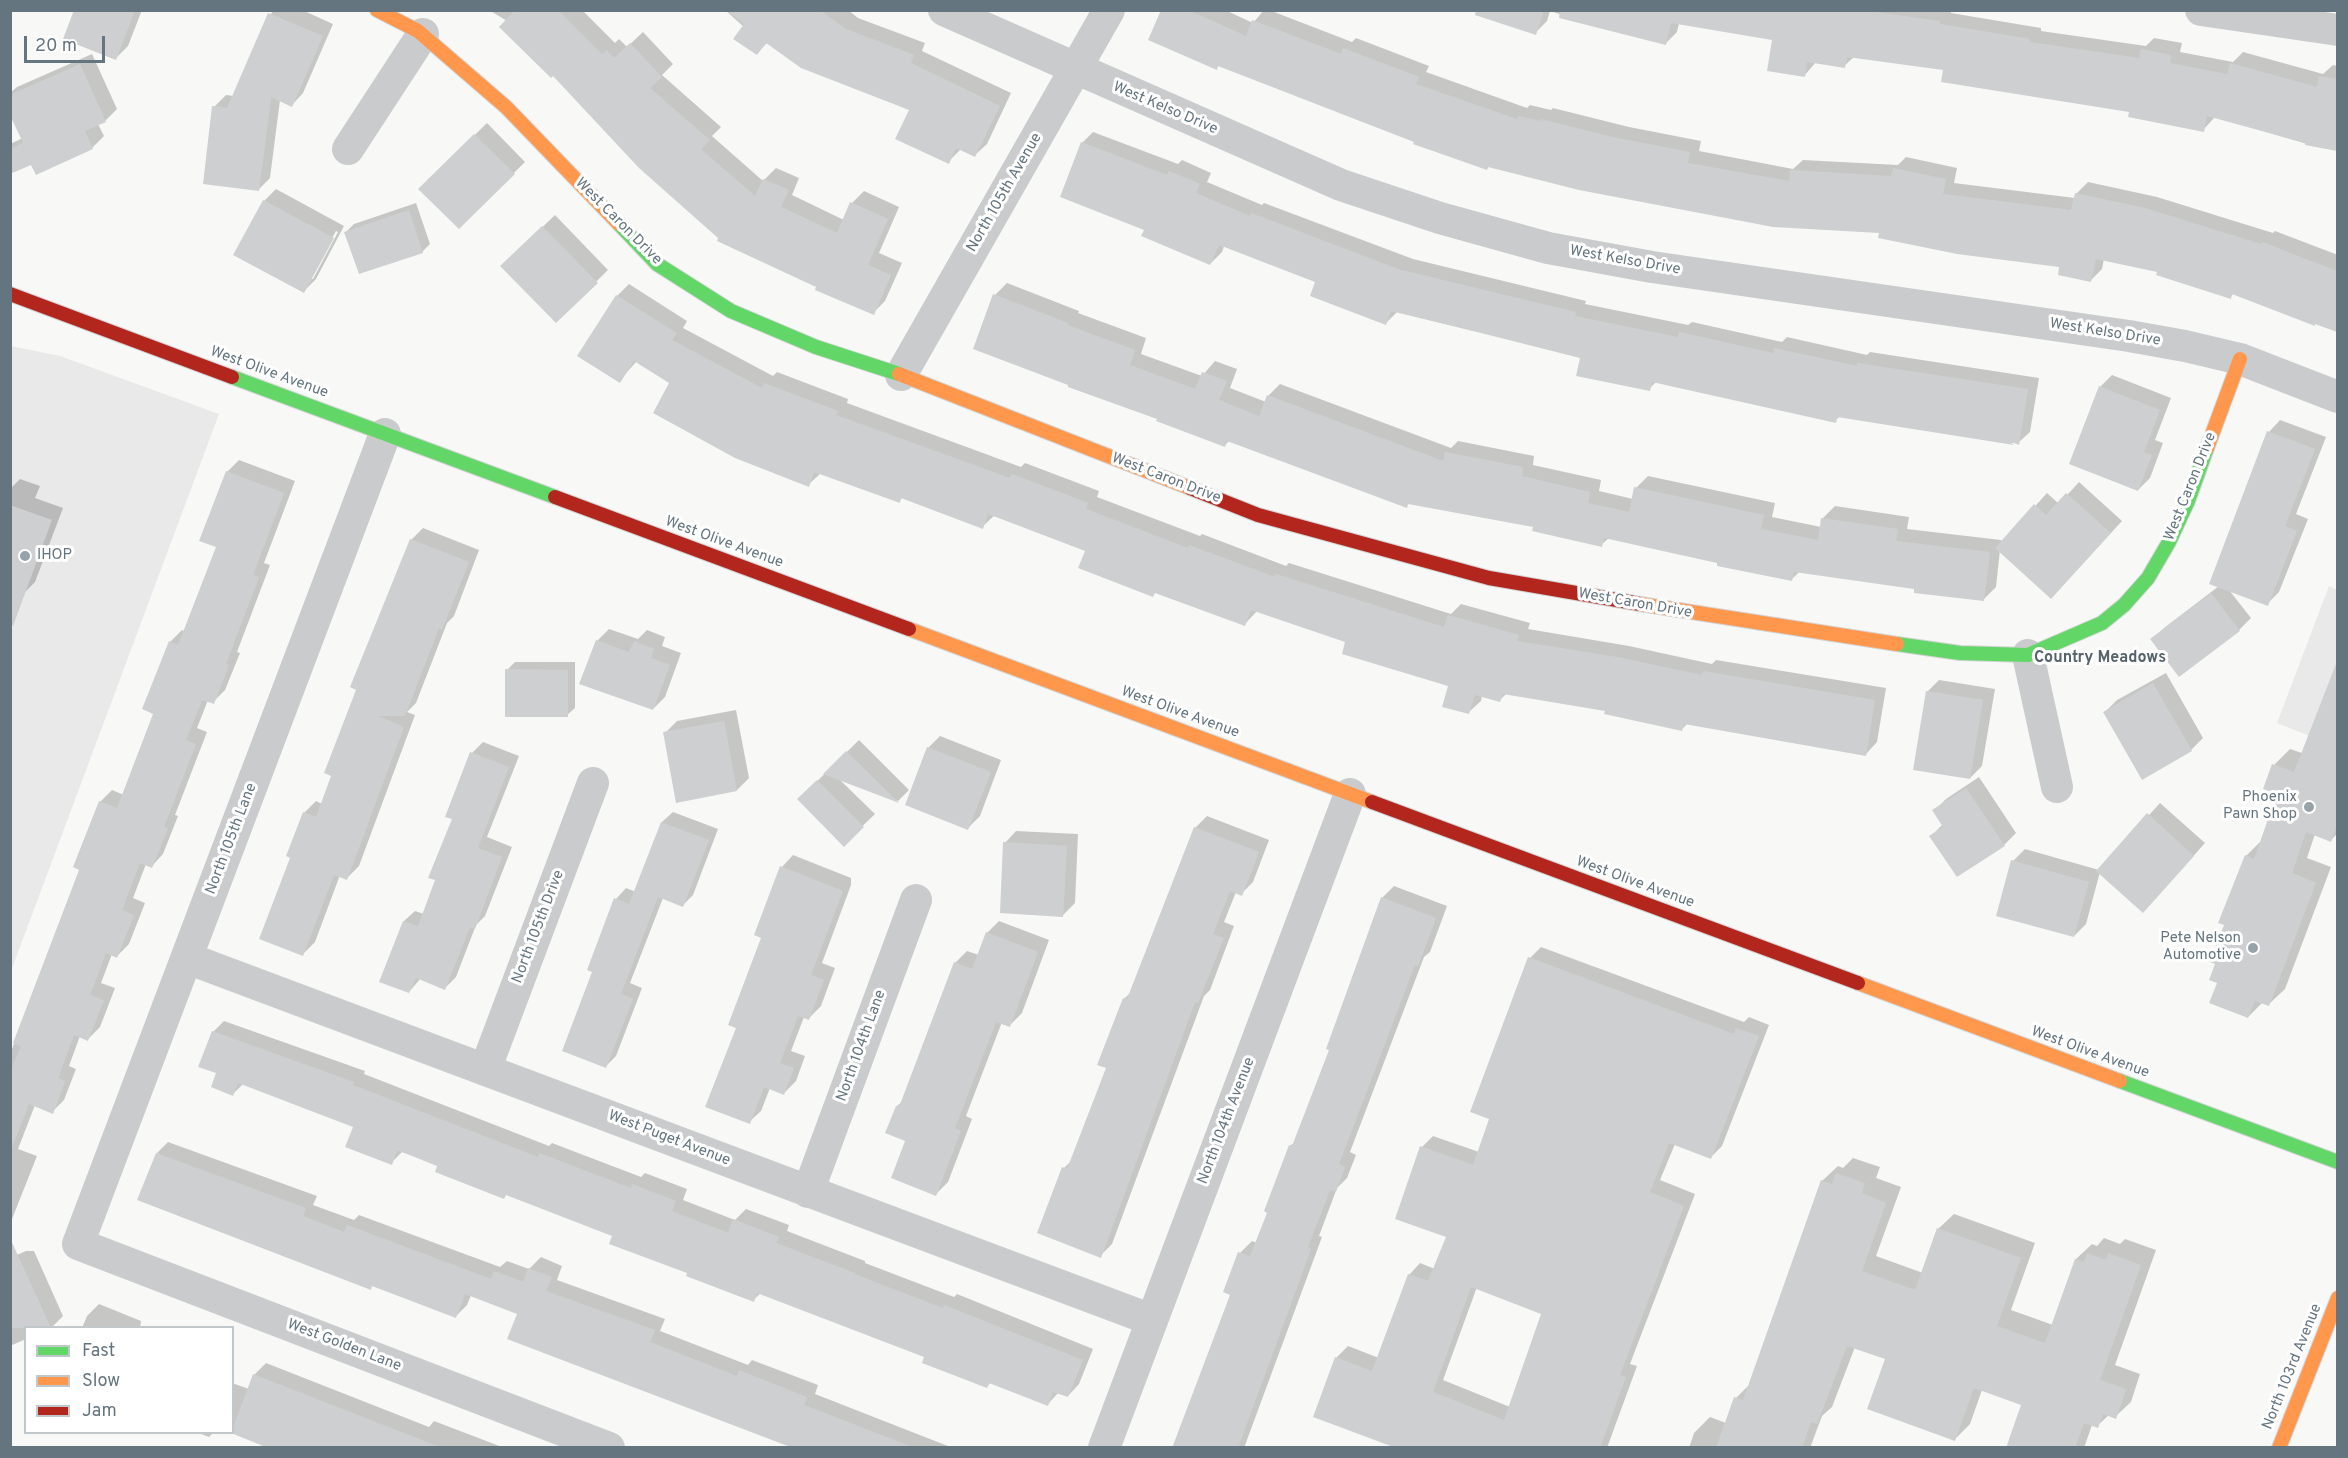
<!DOCTYPE html>
<html>
<head>
<meta charset="utf-8">
<style>
  body { margin:0 }
  #map { position:relative; width:2348px; height:1458px; overflow:hidden; background:#f8f8f7; font-family:Overpass,sans-serif }
  canvas { display:block }
  .frame { position:absolute; inset:0; border:12px solid #65757f; pointer-events:none }
  .legend { position:absolute; left:24px; top:1326px; width:210px; height:108px; box-sizing:border-box; background:#fff; border:2px solid #c1c8cc; margin:0; padding:8px 10px; list-style:none; font-size:18px; color:#65757f }
  .legend li { display:flex; align-items:center; gap:12px; height:30px }
  .legend b { width:30px; border:2px solid #c1c8cc }
  .scale { position:absolute; left:24px; top:36px; width:81px; height:27px; box-sizing:border-box; border:3px solid #65757f; border-top:0; padding-left:8px; font-size:18px; line-height:21px; white-space:nowrap; color:#65757f; -webkit-text-stroke:4px #fff; paint-order:stroke }
</style>
</head>
<body>
<div id="map">
<canvas width="2348" height="1458"></canvas>
<div class="frame"></div>
<ul class="legend">
<li><b style="height:8px;background:#63d668"></b>Fast</li>
<li><b style="height:8px;background:#ff974d"></b>Slow</li>
<li><b style="height:8px;background:#b3261e"></b>Jam</li>
</ul>
<div class="scale">20 m</div>
</div>
<script>
const ctx = document.querySelector('canvas').getContext('2d');
ctx.lineJoin = 'round';
function fillPath(path, color) { ctx.fillStyle = color; ctx.fill(path, 'evenodd'); }
const poly = rows => new Path2D(rows.map(r => 'M' + r).join(''));
function stroke(path, color, width, dash) { ctx.strokeStyle = color; ctx.lineWidth = width; ctx.lineCap = dash ? 'butt' : 'round'; ctx.setLineDash(dash || []); ctx.stroke(path); }
function drawText(font, color, halo, rows, align = 'center') {
  ctx.font = font + ' Overpass,sans-serif'; ctx.lineWidth = 6; ctx.setLineDash([]); ctx.textBaseline = 'middle'; ctx.strokeStyle = halo; ctx.fillStyle = color; for (const [text, x, y, turn = 0] of rows) {
    ctx.save(); ctx.translate(x, y); ctx.rotate((+turn || 0) * Math.PI / 180); ctx.textAlign = isNaN(turn) ? turn : align; if (halo) ctx.strokeText(text, 0, 0); ctx.fillText(text, 0, 0); ctx.restore();
  }
}
const built = poly([
  [11,346,60,356,219,414,11,971],
  [2329,586,2337,590,2337,747,2277,723]
]);
const shadow = poly([
  [76,10,142,10,128,46,116,58],
  [273,10,302,10,333,24,303,93,292,105,280,100,270,178,258,190,214,107,226,95,234,96],
  [489,10,582,10,615,43,619,39,627,47,643,32,673,64,662,75,721,127,712,136,763,181,776,168,799,178,792,195,844,220,852,203,864,191,899,207,879,253,902,263,885,301,873,313,720,238,507,21],
  [725,10,848,10,858,18,925,43,922,51,1011,93,987,144,975,155,961,149,948,162,911,109,768,42,757,53,744,27],
  [1163,10,1225,10,1253,23,1264,10,1269,10,1352,42,1356,38,1429,66,1426,72,1527,108,1530,105,1551,110,1553,108,1629,127,1701,141,1699,151,1793,169,1803,160,1898,165,1906,157,1957,168,1954,183,2075,198,2076,194,2088,182,2157,197,2273,233,2275,231,2338,255,2338,331,2234,293,2230,297,2158,271,2104,259,2102,269,2091,280,2061,266,1881,232,1490,165,1487,169,1219,65,1216,68],
  [1501,10,1951,10,1951,13,2041,28,2041,31,2146,46,2154,38,2182,43,2180,52,2233,62,2243,52,2323,74,2333,65,2338,66,2338,150,2307,144,2215,117,2203,130,2130,111,1945,69,1854,57,1844,66,1816,62,1804,76,1774,38,1679,23,1677,32,1665,44,1593,25,1550,11,1547,21,1535,33],
  [92,54,117,109,105,121,98,124,104,136,92,148,34,162,10,173,10,144,23,138,10,111,10,93,17,87],
  [487,123,525,162,459,227,424,185],
  [1093,132,1178,164,1182,160,1211,173,1207,182,1262,205,1264,203,1413,259,1586,301,1585,304,1688,325,1692,322,1782,342,1787,337,1867,355,1870,352,2039,378,2030,432,2018,443,2015,442,2013,443,1840,416,1835,421,1657,381,1649,389,1581,357,1397,312,1386,323,1317,281,1224,246,1222,252,1210,264,1146,229,1082,143],
  [276,189,344,226,316,279,304,291,264,201],
  [336,231,338,232,313,279,310,279],
  [416,203,430,244,422,252,346,232,354,224],
  [555,215,608,270,556,321,502,266],
  [1007,283,1079,311,1078,313,1146,338,1141,354,1202,376,1215,361,1237,369,1230,388,1266,402,1268,396,1280,384,1451,448,1458,441,1534,456,1533,465,1601,480,1599,491,1633,499,1636,488,1648,476,1775,503,1772,517,1821,527,1823,518,1835,506,1909,517,1907,529,2001,540,2001,544,2047,493,2059,504,2079,482,2122,521,2063,585,2000,550,1996,587,1984,599,1800,571,1792,579,1609,538,1601,545,1535,526,1410,503,1406,506,1229,441,1224,446,1159,418,995,295],
  [629,284,687,321,683,328,773,376,777,372,848,399,847,403,1021,467,1025,463,1099,491,1097,497,1200,536,1202,534,1286,566,1289,563,1451,614,1461,604,1530,623,1528,629,1629,646,1712,664,1716,660,1886,688,1877,742,1866,754,1688,723,1682,729,1606,710,1507,693,1500,700,1482,695,1481,701,1469,712,1450,685,1347,641,1257,611,1244,625,1087,550,995,515,982,527,903,497,899,501,821,473,808,485,671,382,637,361,619,381,617,296],
  [2112,375,2171,398,2155,440,2163,443,2150,478,2138,490,2100,387],
  [2280,420,2326,437,2296,514,2308,519,2279,592,2267,604,2229,590,2251,618,2239,630,2152,640,2164,628,2219,586,2269,432],
  [239,460,295,481,264,563,270,565,237,652,240,653,225,690,213,702,208,700,197,728,207,732,175,815,178,816,163,854,152,866,146,864,133,898,145,903,129,944,117,956,112,954,101,983,115,988,100,1027,88,1039,80,1036,69,1066,76,1069,64,1100,52,1112,35,1105,18,1149,37,1156,10,1224,10,1054,81,869,100,802,112,790,124,795,155,713,170,642,182,630,185,632,218,546,227,472],
  [20,479,40,486,35,498,63,508,35,582,23,594,10,590,10,489],
  [423,528,479,550,454,616,447,623,416,703,407,712,415,715,359,866,347,878,340,875,315,942,303,954,292,857,304,813,316,801,322,804,411,540],
  [609,629,638,639,647,630,665,637,662,646,681,653,665,697,653,709,597,641],
  [515,662,575,662,575,708,567,715,507,670],
  [2338,664,2338,833,2331,840,2315,834,2307,858,2331,867,2285,989,2269,1004,2263,1002,2248,1017,2219,982,2226,924,2246,856,2262,840,2279,793,2274,765,2290,749,2302,753],
  [2166,673,2203,738,2191,750,2105,712,2117,700],
  [1939,680,1995,689,1982,766,1970,778,1927,692],
  [736,710,749,778,737,790,665,733,677,721],
  [940,736,1001,760,980,816,968,828,928,748],
  [859,740,909,790,898,801,838,778,875,814,844,844,799,799],
  [483,742,519,756,487,837,512,847,485,916,476,925,456,977,445,988,421,978,409,992,404,921,415,911,424,914,437,880,454,818,447,816,472,753],
  [1979,777,2016,833,2004,845,1931,836,1943,824,1934,811,1946,799],
  [2160,803,2205,843,2155,899,2100,872,2086,924,2074,936,2013,861,2025,849,2099,870],
  [673,812,718,829,693,895,683,905,663,898,630,983,642,988,616,1056,606,1066,594,971,616,899,626,888,636,892,662,822],
  [1207,816,1269,840,1253,882,1241,894,1236,892,1224,922,1234,926,1210,990,1204,996,1112,1244,1100,1256,1064,1168,1073,1159,1108,1068,1124,999,1131,992,1195,828],
  [1016,831,1078,834,1075,903,1063,915,1005,843],
  [793,855,851,878,851,885,822,963,835,968,821,1006,809,1018,804,1017,791,1051,805,1056,796,1081,784,1093,770,1088,761,1111,749,1122,738,1027,782,867],
  [1394,886,1447,906,1430,952,1424,957,1350,1152,1356,1155,1347,1178,1337,1188,1319,1236,1322,1237,1244,1448,1173,1448,1232,1294,1240,1253,1252,1241,1257,1243,1290,1146,1296,1141,1331,1049,1382,898],
  [999,921,1049,940,1022,1013,1010,1025,1002,1022,966,1116,972,1119,948,1182,936,1194,907,1140,897,1106,903,1101,955,963,967,951,979,955,987,933],
  [1541,947,1744,1022,1749,1017,1769,1025,1722,1146,1711,1157,1675,1144,1660,1180,1695,1194,1630,1364,1637,1366,1607,1448,1400,1448,1336,1358,1348,1346,1379,1358,1409,1275,1420,1263,1435,1269,1448,1236,1422,1147,1433,1136,1479,1152,1491,1118,1530,958],
  [1477,1287,1543,1314,1510,1407,1443,1380],
  [224,1021,365,1071,364,1074,549,1146,552,1143,641,1177,645,1173,687,1189,683,1200,735,1220,746,1209,789,1225,787,1231,865,1261,865,1263,954,1297,957,1294,1093,1349,1079,1384,1068,1396,1059,1392,1048,1404,991,1382,987,1387,926,1356,761,1293,753,1300,689,1273,614,1235,507,1194,504,1197,439,1165,402,1152,391,1163,355,1126,244,1083,233,1094,218,1073,213,1032],
  [168,1142,317,1196,313,1205,354,1220,359,1215,500,1267,507,1261,529,1269,541,1257,562,1266,557,1280,665,1319,660,1331,748,1365,752,1360,818,1385,815,1394,953,1448,796,1448,519,1313,471,1295,467,1305,456,1316,373,1285,370,1288,157,1153],
  [1853,1158,1880,1167,1876,1178,1901,1187,1876,1256,1923,1273,1938,1229,1954,1214,2035,1243,2011,1310,2053,1325,2076,1259,2092,1244,2097,1246,2104,1238,2120,1244,2125,1239,2156,1250,2115,1365,2140,1374,2131,1402,2115,1417,2109,1415,2097,1426,2092,1425,2084,1448,2008,1448,2023,1404,1982,1390,1970,1424,1955,1439,1887,1358,1855,1347,1832,1407,1822,1416,1810,1448,1689,1448,1694,1433,1710,1417,1726,1423,1736,1398,1750,1384,1822,1181,1838,1166,1843,1168],
  [26,1251,34,1251,63,1316,51,1328,26,1328,26,1339,10,1346,10,1258],
  [99,1304,141,1321,140,1328,82,1328,87,1316],
  [266,1363,429,1427,434,1421,502,1447,313,1448,232,1432,232,1383,249,1389,254,1375],
  [196,1432,214,1432,209,1437]
]);
const building = poly([
  [74,10,135,10,116,60,63,39],
  [515,10,558,10,602,54,607,50,614,58,630,43,662,77,650,88,710,140,701,149,755,196,763,179,789,190,781,207,837,233,850,202,888,219,868,265,891,275,874,315,815,290,816,287,717,241,718,238,639,168,553,76,551,78,499,27],
  [726,10,820,10,846,29,914,55,911,63,1000,106,975,157,956,148,949,164,895,139,909,110,801,68,766,43,757,55,733,39,744,24],
  [1161,10,1188,10,1246,36,1252,20,1341,54,1343,48,1419,77,1416,84,1517,119,1518,116,1540,121,1540,119,1617,138,1690,152,1688,163,1789,181,1790,170,1891,176,1893,168,1946,179,1943,194,2071,210,2075,193,2145,208,2261,244,2262,242,2337,271,2337,332,2315,324,2315,326,2232,294,2231,299,2156,275,2157,272,2096,259,2091,282,2058,275,2059,267,1957,254,1878,238,1879,233,1773,227,1579,190,1488,167,1487,170,1413,144,1414,142,1218,66,1217,70,1148,40],
  [1476,10,1544,10,1536,35,1475,15],
  [1560,10,1860,10,1940,21,1940,24,2030,39,2030,42,2139,58,2141,49,2171,55,2170,63,2227,74,2230,63,2317,87,2319,76,2337,79,2337,151,2305,145,2306,143,2207,116,2204,132,2128,117,2129,112,1941,82,1943,70,1847,57,1845,68,1807,62,1805,77,1767,71,1772,40,1671,23,1666,45,1559,18],
  [268,13,323,36,292,107,271,97,259,191,203,184,212,106,227,108],
  [80,64,106,122,85,131,93,149,36,175,31,165,10,174,10,149,23,143,10,115,10,95],
  [474,134,515,174,459,229,418,189],
  [1081,142,1167,175,1169,171,1200,184,1196,193,1250,216,1251,213,1401,270,1576,312,1575,316,1678,337,1679,332,1773,353,1774,348,1857,366,1857,363,2028,389,2019,445,2009,441,2014,445,1837,417,1836,423,1652,382,1650,391,1576,376,1580,358,1481,333,1391,311,1386,325,1310,296,1315,282,1219,245,1210,265,1141,236,1144,230,1060,197],
  [263,200,334,238,304,293,233,255],
  [409,210,423,253,359,274,344,232],
  [542,226,598,283,556,323,500,266],
  [993,294,1068,323,1067,325,1135,350,1130,365,1195,389,1202,372,1227,381,1219,400,1259,416,1267,395,1443,461,1445,452,1523,467,1522,476,1590,492,1588,503,1629,512,1634,487,1764,515,1761,529,1818,540,1821,518,1898,529,1896,541,1990,552,1984,601,1914,593,1914,589,1794,572,1792,581,1717,566,1717,563,1604,538,1602,547,1532,531,1533,527,1408,504,1407,508,1227,441,1225,447,1156,421,1157,419,1068,387,1068,385,973,349],
  [616,295,677,333,672,340,762,388,764,383,838,411,836,415,1010,478,1012,474,1088,503,1086,509,1188,548,1189,545,1275,577,1276,574,1444,627,1448,615,1519,635,1517,641,1617,657,1702,675,1703,671,1875,700,1866,756,1684,724,1682,731,1604,714,1605,711,1503,694,1500,702,1475,695,1469,714,1442,707,1448,686,1342,654,1345,642,1251,610,1245,626,1155,593,1153,597,1078,568,1085,551,988,514,983,529,901,498,900,503,814,472,809,487,735,458,653,413,669,383,634,361,620,383,577,356],
  [2099,386,2160,410,2144,452,2152,455,2138,491,2069,464],
  [2267,431,2315,449,2285,526,2297,531,2268,606,2209,584],
  [226,471,284,493,253,575,259,577,226,664,229,665,214,704,202,700,186,740,196,744,164,827,168,828,152,868,140,863,122,910,134,915,117,958,106,953,90,995,104,1000,88,1041,74,1035,58,1078,65,1081,53,1114,29,1104,12,1147,10,1147,10,1072,21,1046,13,1043,79,870,73,867,99,801,117,808,153,714,142,709,169,641,178,645,216,547,199,541],
  [2066,493,2111,533,2051,599,1995,548,2034,504,2046,515],
  [10,505,52,520,13,626,10,625],
  [410,539,469,562,442,630,439,628,405,716,378,716,404,727,347,880,334,875,303,956,259,939,290,858,286,856,303,812,316,817,331,776,324,773,356,690,350,687],
  [2211,593,2240,631,2179,677,2150,639],
  [596,640,629,652,634,641,654,649,651,658,670,665,653,710,579,684],
  [2336,664,2337,664,2337,825,2331,842,2306,832,2292,873,2316,883,2269,1006,2255,1001,2248,1018,2209,1003,2217,983,2209,980,2215,964,2210,962,2224,925,2218,923,2245,855,2254,859,2277,794,2263,789,2272,764,2294,772],
  [505,669,568,670,568,717,505,717],
  [2153,683,2192,751,2142,780,2103,712],
  [1926,691,1983,700,1970,779,1913,770],
  [724,721,737,791,676,803,663,732],
  [927,747,991,772,968,830,905,805],
  [846,751,899,803,823,774],
  [470,752,509,767,478,848,502,857,475,929,470,927,445,990,416,978,409,993,379,982,403,921,418,926,435,880,428,878,452,819,445,817],
  [817,780,864,827,844,847,797,799],
  [1966,788,2005,846,1957,877,1929,836,1943,827,1932,810],
  [2147,813,2194,856,2143,913,2096,871],
  [661,822,709,840,683,907,658,897,621,994,633,999,606,1068,562,1051,592,972,587,970,614,898,629,904],
  [1194,827,1259,852,1242,896,1230,891,1213,934,1224,938,1198,1003,1195,1002,1101,1258,1037,1233,1062,1167,1067,1169,1106,1068,1097,1065,1123,998,1127,999],
  [1003,842,1067,846,1063,917,1000,913],
  [2011,860,2089,882,2074,937,1996,916],
  [780,866,843,891,811,975,824,980,809,1020,798,1016,780,1063,794,1068,784,1095,764,1087,750,1124,705,1107,736,1028,728,1025,761,938,754,935],
  [1381,897,1436,918,1418,966,1415,965,1339,1164,1345,1167,1336,1192,1330,1190,1308,1247,1311,1249,1238,1448,1172,1448,1230,1295,1223,1292,1238,1252,1250,1256,1267,1213,1264,1211,1289,1145,1292,1146,1329,1050,1326,1049],
  [986,932,1038,952,1010,1027,996,1022,955,1128,961,1131,936,1196,891,1178,905,1141,885,1133,896,1106,899,1107,954,962,972,969],
  [1528,957,1734,1034,1736,1028,1759,1036,1711,1159,1669,1143,1650,1192,1684,1206,1620,1375,1626,1377,1600,1448,1396,1448,1313,1417,1335,1357,1372,1371,1408,1274,1428,1281,1446,1237,1395,1219,1420,1146,1473,1165,1489,1119,1470,1112],
  [1471,1287,1541,1314,1504,1420,1433,1392],
  [212,1031,354,1082,353,1085,538,1157,539,1153,631,1188,632,1184,676,1201,672,1211,728,1233,733,1219,779,1237,776,1243,855,1273,854,1274,943,1308,944,1305,1083,1360,1068,1397,1053,1392,1048,1406,989,1383,987,1388,922,1363,924,1357,757,1293,754,1302,686,1276,687,1273,609,1244,612,1236,506,1195,504,1199,435,1172,437,1166,397,1150,392,1165,345,1147,353,1127,238,1083,233,1096,211,1087,216,1073,198,1067],
  [156,1153,306,1208,303,1216,344,1232,347,1225,491,1279,494,1271,523,1282,528,1268,552,1277,546,1291,655,1330,650,1342,737,1376,739,1370,807,1397,804,1405,910,1446,910,1448,793,1448,507,1339,517,1314,465,1294,456,1318,372,1286,371,1290,137,1200],
  [1836,1173,1865,1183,1862,1193,1886,1203,1862,1271,1915,1290,1937,1228,2021,1258,1997,1326,2045,1343,2075,1259,2084,1262,2087,1253,2106,1260,2108,1253,2141,1265,2100,1380,2126,1389,2116,1419,2103,1414,2098,1428,2084,1423,2075,1448,2006,1448,2021,1405,1974,1388,1955,1441,1867,1409,1885,1359,1847,1346,1817,1424,1811,1422,1802,1448,1716,1448,1734,1397,1743,1400,1821,1180,1832,1184],
  [10,1238,51,1328,10,1328],
  [253,1374,437,1446,436,1448,268,1448,231,1433]
]);
const street = poly([
  [944,10,1341,185,1440,218,1548,248,1652,267,2129,336,2185,346,2240,359,2338,397],
  [2201,10,2338,30],
  [348,149,423,34],
  [901,375,1109,10],
  [385,434,78,1244,609,1448],
  [2028,655,2057,787],
  [187,958,1152,1320],
  [485,1070,593,783],
  [808,1192,916,900],
  [1104,1448,1350,794]
]);
const fast = poly([
  [619,224,657,264,731,311,816,347,899,374],
  [232,377,555,497],
  [1897,644,1960,653,2028,655,2102,623,2124,605,2148,578,2169,542,2188,501,2207,448],
  [2120,1081,2338,1162]
]);
const slow = poly([
  [377,10,418,31,506,107,619,224],
  [899,374,1190,488],
  [2207,448,2240,359],
  [1640,604,1897,644],
  [909,629,1372,802],
  [1858,983,2120,1081],
  [2279,1448,2338,1298]
]);
const jam = poly([
  [10,294,232,377],
  [1190,488,1258,515,1489,578,1640,604],
  [555,497,909,629],
  [1372,802,1858,983]
]);
const markers = [
  [25,556,6,"#98a3a9"],
  [2309,807,6,"#98a3a9"],
  [2253,948,6,"#98a3a9"]
];
const streetNames = [
  ["West Kelso Drive",1165,109,23],
  ["North 105th Avenue",1005,193,-60],
  ["West Caron Drive",618,222,45],
  ["West Kelso Drive",1625,261,10],
  ["West Kelso Drive",2105,333,9],
  ["West Olive Avenue",269,373,20],
  ["West Caron Drive",1166,479,21],
  ["West Caron Drive",2191,487,-68],
  ["West Olive Avenue",724,543,20],
  ["West Caron Drive",1635,604,10],
  ["West Olive Avenue",1180,713,20],
  ["North 105th Lane",232,839,-69],
  ["West Olive Avenue",1635,883,20],
  ["North 105th Drive",539,927,-69],
  ["North 104th Lane",862,1046,-70],
  ["West Olive Avenue",2090,1053,20],
  ["North 104th Avenue",1227,1121,-69],
  ["West Puget Avenue",669,1139,21],
  ["West Golden Lane",344,1346,21],
  ["North 103rd Avenue",2293,1367,-68]
];
const poiNames = [
  ["IHOP",37,556,"left"],
  ["Phoenix",2297,798],
  ["Pawn Shop",2297,815],
  ["Pete Nelson",2241,939],
  ["Automotive",2241,956]
];
const neighbourhoodNames = [
  ["Country Meadows",2100,659]
];
fillPath(built, '#e8e9e8');
fillPath(shadow, '#0003');
fillPath(building, '#cecfd0');
stroke(fast, '#d3d4d5', 16);
stroke(slow, '#d3d4d5', 16);
stroke(jam, '#d3d4d5', 16);
stroke(street, '#cacbcc', 32);
stroke(fast, '#63d668', 14);
stroke(slow, '#ff974d', 14);
stroke(jam, '#b3261e', 14);
for (const [x, y, r, color] of markers) { const dot = new Path2D(); dot.arc(x, y, r, 0, 2 * Math.PI); ctx.fillStyle = color; ctx.fill(dot); stroke(dot, '#fff', 2); }
drawText('15px', '#65757f', '#fff', streetNames);
drawText('15px', '#65757f', '#fff', poiNames, 'right');
drawText('bold 16px', '#57636b', '#fff', neighbourhoodNames);
</script>
</body>
</html>
